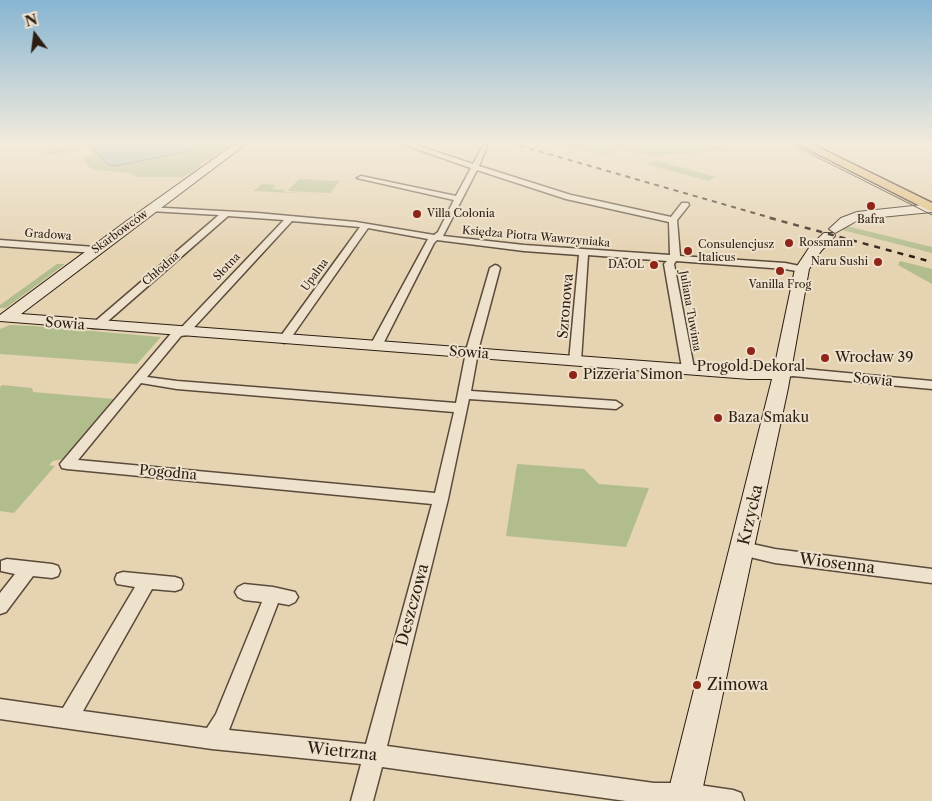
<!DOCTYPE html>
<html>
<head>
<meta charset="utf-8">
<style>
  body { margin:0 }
  #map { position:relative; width:932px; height:801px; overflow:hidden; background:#e5d3b2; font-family:"Libre Caslon Text",serif }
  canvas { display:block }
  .north { position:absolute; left:10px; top:10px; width:50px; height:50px; -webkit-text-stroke:4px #eee2cd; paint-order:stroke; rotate:345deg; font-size:14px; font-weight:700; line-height:20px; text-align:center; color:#2d1d12 }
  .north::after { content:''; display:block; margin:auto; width:18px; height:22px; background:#2d1d12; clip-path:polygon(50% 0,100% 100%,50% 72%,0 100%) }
</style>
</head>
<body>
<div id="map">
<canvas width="932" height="801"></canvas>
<div class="north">N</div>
</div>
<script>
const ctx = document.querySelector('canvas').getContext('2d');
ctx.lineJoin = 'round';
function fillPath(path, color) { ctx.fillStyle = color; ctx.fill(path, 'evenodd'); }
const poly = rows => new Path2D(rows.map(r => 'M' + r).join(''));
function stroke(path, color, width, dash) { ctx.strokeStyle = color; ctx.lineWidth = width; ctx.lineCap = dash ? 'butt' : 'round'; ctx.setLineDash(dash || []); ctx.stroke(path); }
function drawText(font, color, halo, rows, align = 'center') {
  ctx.font = font + ' "Libre Caslon Text",serif'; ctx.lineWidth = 4; ctx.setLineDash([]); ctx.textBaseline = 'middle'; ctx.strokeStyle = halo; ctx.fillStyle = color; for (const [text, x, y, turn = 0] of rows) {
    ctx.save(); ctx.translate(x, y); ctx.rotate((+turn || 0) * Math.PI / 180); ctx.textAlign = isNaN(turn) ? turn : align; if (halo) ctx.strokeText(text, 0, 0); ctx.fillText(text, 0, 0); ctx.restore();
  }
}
const green = poly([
  [75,143,232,143,207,161,200,163,198,164,202,165,184,177,137,177,131,173,96,170,89,167,82,158,95,155,86,145,76,148,77,150,46,155,43,151,76,146],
  [549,143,741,143,721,145,728,149,655,156,625,149,630,145,606,156,575,147,571,149],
  [655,160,716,177,708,181,646,164],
  [299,179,340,181,330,193,287,191],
  [262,184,276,185,272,189,285,190,284,192,330,195,253,191],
  [847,226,932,247,932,253,842,230],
  [900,261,932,269,932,284,898,265],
  [57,264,65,264,6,308,0,308,0,305],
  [10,325,33,326,161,337,137,364,0,354,0,329],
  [2,385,32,388,33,392,114,399,63,459,53,461,49,465,55,466,14,513,0,511,0,387],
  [517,464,584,469,599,484,649,488,626,547,506,536]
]);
const water = poly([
  [89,143,212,143,190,151,115,166,107,164,89,143]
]);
const street = poly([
  [399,143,410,143,473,164,483,146,487,146,479,166,571,195,671,217,682,203,688,203,689,205,677,220,680,256,785,263,805,267,807,269,802,272,785,269,676,261,674,264,694,368,688,372,682,368,664,264,667,261,588,255,581,361,575,364,569,361,579,255,524,251,437,240,434,243,382,346,376,349,370,346,428,239,368,228,288,342,284,343,278,340,360,227,292,221,187,335,181,336,147,377,177,381,456,403,467,347,490,268,495,265,498,266,500,268,479,347,471,391,616,401,622,405,616,409,469,399,448,499,387,746,654,783,685,783,733,790,741,793,744,801,626,801,382,767,373,801,351,801,361,764,212,749,0,719,0,699,63,708,135,587,117,584,115,579,117,574,123,572,175,577,181,579,183,584,181,589,175,591,152,589,83,711,207,728,216,714,262,602,244,600,238,597,235,592,238,587,244,584,273,587,295,592,298,597,295,602,289,605,278,603,229,730,366,744,432,504,67,469,62,468,60,464,174,330,180,329,284,220,228,216,100,328,92,328,91,326,92,324,219,215,150,211,146,209,147,207,257,213,356,222,434,235,438,232,454,200,357,178,361,176,456,196,471,168,399,143],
  [477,170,566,199,669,222,670,255,524,245,443,236,477,170],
  [141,383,177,389,454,412,435,493,78,460,141,383],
  [0,240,95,247,99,250,95,253,0,246,0,240],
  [793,368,932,381,932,389,793,376,781,378,775,374,777,371,793,368],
  [743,542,775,549,932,569,932,583,775,563,737,554,735,549,737,544,743,542],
  [7,559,52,564,58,566,60,571,58,576,52,578,33,576,6,612,0,614,0,593,15,574,1,571,1,561,7,559]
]);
const secondary = poly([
  [236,143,247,143,21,314,749,369,774,369,795,269,811,245,824,233,834,233,835,236,821,251,809,269,788,388,700,801,666,801,772,379,749,379,0,321,0,315,128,220,236,143],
  [932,204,932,212,860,219,835,233,829,229,841,218,857,212,932,204]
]);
const primary = poly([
  [796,143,810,143,932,203,932,212,796,143]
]);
const tram = poly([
  [789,143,932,215]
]);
const railFar1 = poly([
  [510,143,775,219]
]);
const rail = poly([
  [770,218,932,262]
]);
const markers = [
  [871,206,5,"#8f2418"],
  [417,214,5,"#8f2418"],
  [789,243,5,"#8f2418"],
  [688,251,5,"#8f2418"],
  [878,262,5,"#8f2418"],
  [654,265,5,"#8f2418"],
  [780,271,5,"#8f2418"],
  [751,351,5,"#8f2418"],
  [825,358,5,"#8f2418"],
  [573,375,5,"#8f2418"],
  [718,418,5,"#8f2418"],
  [697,685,5,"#8f2418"]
];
const farPoinames = [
  ["Villa Colonia",427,214],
  ["Bafra",871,220,"center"],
  ["Rossmann",799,243],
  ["Consulencjusz",698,245],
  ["Italicus",698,258],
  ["Naru Sushi",868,262,"right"],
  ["DA:OL",644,265,"right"],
  ["Vanilla Frog",780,285,"center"]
];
const farStreetnames = [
  ["Skarbowców",120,232,-36],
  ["Gradowa",48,235,4],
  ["Księdza Piotra Wawrzyniaka",536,237,5],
  ["Słotna",227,267,-47],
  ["Chłodna",161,269,-41],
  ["Upalna",315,275,-54],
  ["Juliana Tuwima",690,311,80]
];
const streetNames = [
  ["Szronowa",566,306,-85],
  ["Sowia",65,324,4],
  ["Sowia",469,353,4],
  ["Sowia",873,380,6],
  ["Pogodna",168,473,5]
];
const poiNames = [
  ["Wrocław 39",835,358],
  ["Progold Dekoral",751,367,"center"],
  ["Pizzeria Simon",583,375],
  ["Baza Smaku",728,418]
];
const nearStreetnames = [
  ["Krzycka",751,515,-77],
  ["Wiosenna",837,564,7],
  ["Deszczowa",413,605,-75],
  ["Wietrzna",342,752,6]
];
const nearPoinames = [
  ["Zimowa",707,685]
];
fillPath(green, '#b2bd8e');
fillPath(water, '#96b7b0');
stroke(water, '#6c7971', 1);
stroke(street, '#5b4a3a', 3);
stroke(secondary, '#2d1d12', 2);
stroke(primary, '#2d1d12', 3);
fillPath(street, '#eee2cd');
fillPath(secondary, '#eee2cd');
fillPath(primary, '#e2ba79');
stroke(tram, '#2d1d12', 1);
stroke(railFar1, '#2d1d12', 2, [5, 5]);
stroke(rail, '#2d1d12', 2.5, [6, 6]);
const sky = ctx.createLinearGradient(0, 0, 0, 256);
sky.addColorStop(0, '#87b5d2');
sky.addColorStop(0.56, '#f3ebdc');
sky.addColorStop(1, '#f3ebdc00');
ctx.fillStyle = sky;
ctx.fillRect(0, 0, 932, 256);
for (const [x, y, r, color] of markers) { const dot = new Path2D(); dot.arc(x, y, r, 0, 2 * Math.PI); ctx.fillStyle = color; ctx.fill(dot); stroke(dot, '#eee2cd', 2); }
drawText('11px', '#2d1d12', '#eee2cd', farPoinames, 'left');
drawText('11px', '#2d1d12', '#eee2cd', farStreetnames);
drawText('14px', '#2d1d12', '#eee2cd', streetNames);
drawText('14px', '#2d1d12', '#eee2cd', poiNames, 'left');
drawText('16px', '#2d1d12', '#eee2cd', nearStreetnames);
drawText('16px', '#2d1d12', '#eee2cd', nearPoinames, 'left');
</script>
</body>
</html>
